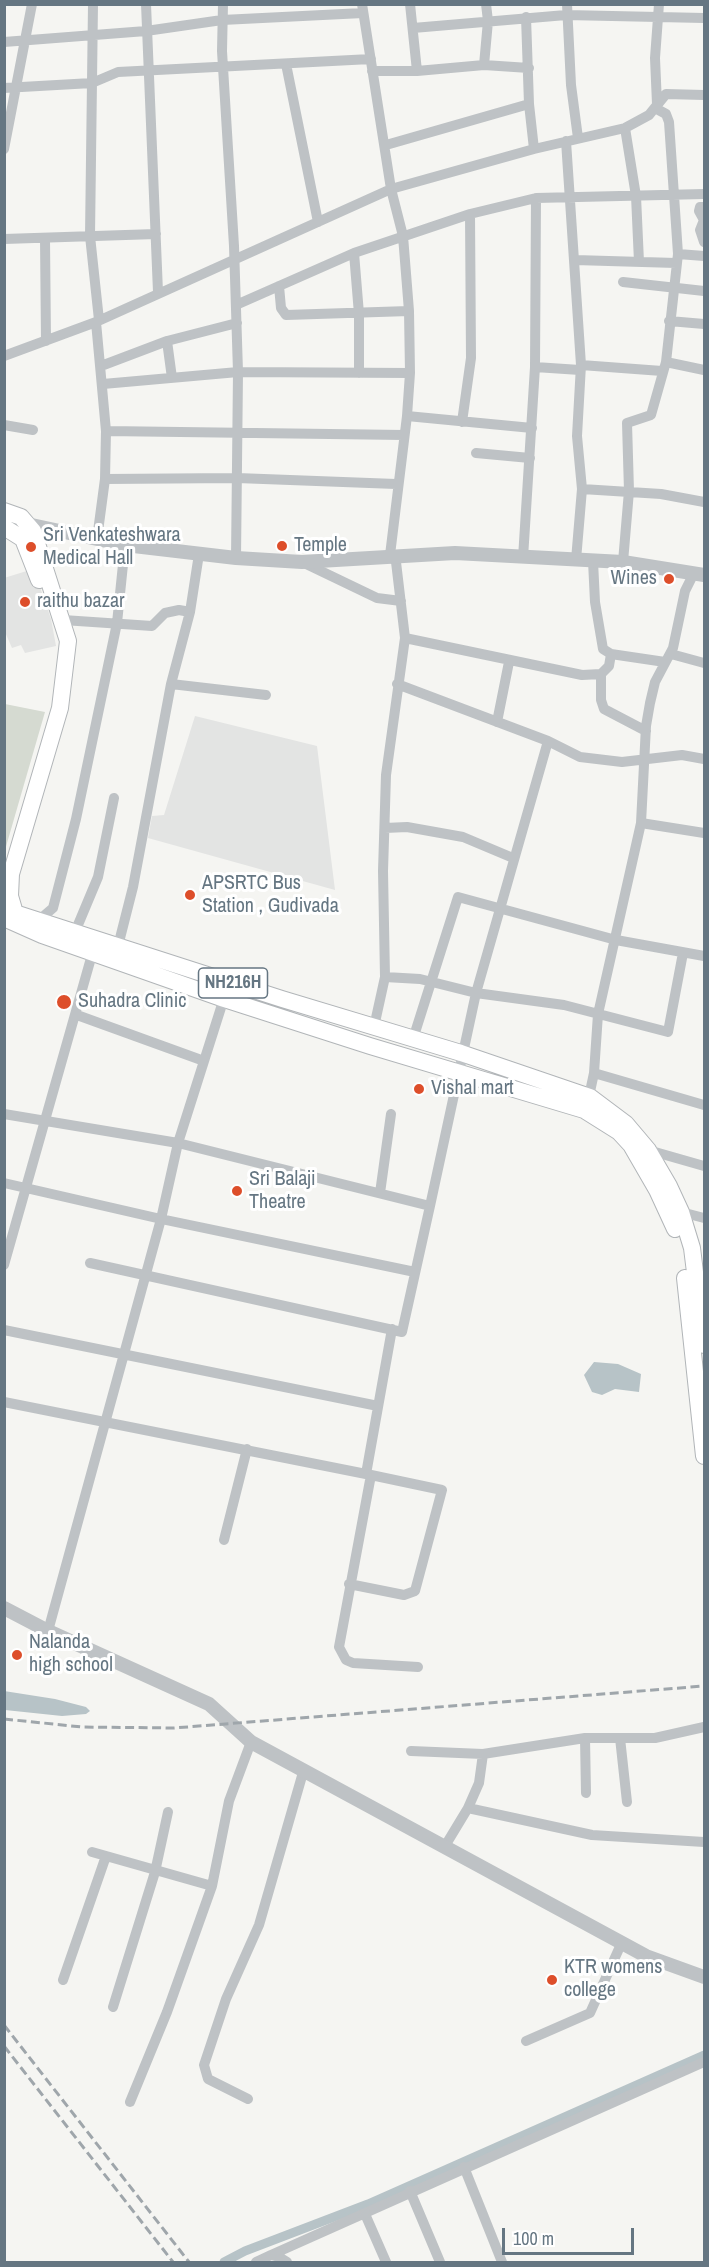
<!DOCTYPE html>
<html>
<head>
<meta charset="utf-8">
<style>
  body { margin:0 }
  #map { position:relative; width:709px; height:2267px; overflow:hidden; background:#f5f5f2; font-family:"Archivo Narrow",sans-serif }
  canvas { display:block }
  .frame { position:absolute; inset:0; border:6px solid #657682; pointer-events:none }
  .scale { position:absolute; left:502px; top:2228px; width:132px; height:27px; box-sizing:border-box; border:3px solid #657682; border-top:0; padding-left:8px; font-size:18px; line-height:21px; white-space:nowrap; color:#657682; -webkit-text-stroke:4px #fff; paint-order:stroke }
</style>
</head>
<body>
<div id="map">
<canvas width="709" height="2267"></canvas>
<div class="frame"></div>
<div class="scale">100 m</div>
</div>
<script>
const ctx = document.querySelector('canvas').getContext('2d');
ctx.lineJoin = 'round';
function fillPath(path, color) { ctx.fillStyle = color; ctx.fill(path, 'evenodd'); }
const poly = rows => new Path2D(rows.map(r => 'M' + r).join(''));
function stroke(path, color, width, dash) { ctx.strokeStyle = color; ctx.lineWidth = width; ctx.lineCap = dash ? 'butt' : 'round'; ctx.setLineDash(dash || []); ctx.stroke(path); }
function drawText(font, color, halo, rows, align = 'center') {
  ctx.font = font + ' "Archivo Narrow",sans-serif'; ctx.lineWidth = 6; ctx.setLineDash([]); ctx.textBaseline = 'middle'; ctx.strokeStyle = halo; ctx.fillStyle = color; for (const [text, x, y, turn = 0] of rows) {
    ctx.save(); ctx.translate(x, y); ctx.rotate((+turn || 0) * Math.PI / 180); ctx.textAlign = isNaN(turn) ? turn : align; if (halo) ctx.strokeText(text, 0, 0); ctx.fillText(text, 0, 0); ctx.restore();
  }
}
const built = poly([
  [30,570,39,584,51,619,56,646,25,653,21,645,12,648,5,632,4,578],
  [195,716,317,746,335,890,148,838,152,816,164,815]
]);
const green = poly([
  [5,704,45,712,5,850,4,704]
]);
const water = poly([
  [594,1362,618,1364,641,1374,639,1392,615,1389,602,1395,592,1392,584,1375],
  [4,1691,55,1699,86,1707,90,1711,86,1714,62,1716,5,1710]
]);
const canal = poly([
  [224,2262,245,2251,368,2204,704,2055]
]);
const minor = poly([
  [93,4,90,236,99,320],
  [146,4,158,292],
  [223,4,222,51,234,246,238,372,236,558],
  [362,4,391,189,534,149,625,128,649,115,666,94,704,95],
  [410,4,417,71,484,65,488,21,486,4],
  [567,4,571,85,578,138],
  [526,17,529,104,534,149],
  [413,28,566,15,704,18],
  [4,42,146,31,222,20,363,13],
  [286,64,318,222],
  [484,65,529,68],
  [372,71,417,71],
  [4,88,92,83,118,72,371,59],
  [657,104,655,58,659,4],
  [625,128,636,196,639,262],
  [566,141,581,365,577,436,582,489,661,494,704,502],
  [386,145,529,104],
  [4,149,32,4],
  [704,207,700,207,699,211,704,220,700,230,704,242],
  [4,239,156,234],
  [45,239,46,341],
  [354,253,359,314,359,373],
  [678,254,704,256],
  [575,260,676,263],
  [623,282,704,291],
  [279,286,281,308,286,315,409,311],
  [236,305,354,253,470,214,536,198,704,194],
  [669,321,704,324],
  [96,322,106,431,105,479,97,539],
  [167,341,172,378],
  [4,356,96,322,391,189,403,236,409,311,410,373,407,416,390,555,396,562,405,638,386,775,383,871,385,977,374,1027],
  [666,362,704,370],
  [581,365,662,371],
  [101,366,167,341,237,323],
  [535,367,580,370],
  [103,384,238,372,410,373],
  [407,416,532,428],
  [462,422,471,358,470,214],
  [4,425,33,430],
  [106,431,404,435],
  [476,453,530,458],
  [105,479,237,478,396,484],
  [523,558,535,367,536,198],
  [576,560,582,489],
  [593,561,595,602,603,649,611,654,665,662],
  [302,562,377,598,401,601],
  [623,562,629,491,627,423,651,415,666,362,678,254,669,122,666,114,655,108],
  [63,620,152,626,165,613,179,610,190,612],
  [405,638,582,675,601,674,609,666,611,654],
  [671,654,704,663],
  [601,674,601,700,604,709,646,731],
  [171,684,266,695],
  [397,684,548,741,580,757,622,762,682,755,704,759],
  [497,722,509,662],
  [641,823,704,833],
  [385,828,407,827,463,837,513,858],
  [39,920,53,908,76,819,117,623,125,545],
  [75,932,98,877,114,798],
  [117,950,133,887,171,684,190,612,199,554],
  [385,977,420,979,476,993,564,1005,668,1032,683,953],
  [77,1015,204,1061],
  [413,1039,458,897,616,940,704,956],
  [594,1073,704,1105],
  [588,1101,594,1073,598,1014,641,823,646,726,650,703,655,682,673,648,685,591,694,573],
  [4,1114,178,1143,430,1206,476,993,548,741],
  [648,1150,704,1166],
  [4,1183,161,1219,415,1272],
  [380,1193,391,1114],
  [681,1212,704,1218],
  [90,1263,402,1332,430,1206],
  [4,1265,93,951],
  [4,1330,378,1406],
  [4,1402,371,1475,339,1647,346,1660,353,1663,418,1667],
  [366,1474,392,1329],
  [224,1540,247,1449],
  [349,1584,404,1595,415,1591,442,1490,371,1475],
  [48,1631,161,1219,178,1143,225,995],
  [585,1738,586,1793],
  [620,1738,627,1802],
  [411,1751,483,1754,585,1738,655,1738,704,1727],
  [468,1808,592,1835,704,1842],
  [445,1846,468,1808,479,1783,483,1754],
  [92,1852,212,1886],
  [63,1980,106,1856],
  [113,2007,155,1872,168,1812],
  [526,2041,590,2013,622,1942],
  [248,2099,208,2079,204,2065,226,1999,259,1925,304,1769],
  [130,2102,167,2012,212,1886,229,1801,251,1742],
  [464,2167,502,2262],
  [410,2191,440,2262],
  [365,2214,386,2262],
  [271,2255,704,2062],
  [256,2262,271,2255,279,2257,287,2262]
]);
const tertiary = poly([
  [27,524,125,545,236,558,302,562,455,553,623,562,704,575],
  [4,1608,48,1631,209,1704,251,1742,646,1956,704,1977]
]);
const trunk = poly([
  [4,511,21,517,33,531,68,641,60,708,11,874,10,896,15,913,282,999,461,1053,590,1097,626,1124,648,1150,669,1186,681,1212,692,1248,704,1345],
  [4,527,23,539,39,580],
  [6,919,42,935,224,999,370,1046,584,1110,619,1132,631,1145,657,1190,675,1229],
  [685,1278,704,1456]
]);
const rail = poly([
  [4,1719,82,1727,174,1728,704,1686],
  [4,2025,189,2262],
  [4,2046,173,2262]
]);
const markers = [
  [282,546,6,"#dd4e2a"],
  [31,547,6,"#dd4e2a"],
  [669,579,6,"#dd4e2a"],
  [25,602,6,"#dd4e2a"],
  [190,895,6,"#dd4e2a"],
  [64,1002,8,"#dd4e2a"],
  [419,1089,6,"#dd4e2a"],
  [237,1191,6,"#dd4e2a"],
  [17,1655,6,"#dd4e2a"],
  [552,1980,6,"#dd4e2a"]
];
const shields = [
  [233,983,69]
];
const shieldNames = [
  ["NH216H",233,983]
];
const poiNames = [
  ["Sri Venkateshwara",43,536],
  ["Medical Hall",43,559],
  ["Temple",294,546],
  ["Wines",657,579,"right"],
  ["raithu bazar",37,602],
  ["APSRTC Bus",202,884],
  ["Station , Gudivada",202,907],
  ["Suhadra Clinic",78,1002],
  ["Vishal mart",431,1089],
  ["Sri Balaji",249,1180],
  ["Theatre",249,1203],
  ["Nalanda",29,1643],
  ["high school",29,1666],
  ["KTR womens",564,1968],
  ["college",564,1991]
];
fillPath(built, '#e3e4e3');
fillPath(green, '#d5dad1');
fillPath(water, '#b7c3c7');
stroke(canal, '#b7c3c7', 9);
stroke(trunk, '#b1b5b8', 18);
stroke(minor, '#bec2c5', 10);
stroke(tertiary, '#bec2c5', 14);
stroke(trunk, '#fff', 16);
stroke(rail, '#9fa6ab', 3, [9, 4.5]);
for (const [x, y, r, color] of markers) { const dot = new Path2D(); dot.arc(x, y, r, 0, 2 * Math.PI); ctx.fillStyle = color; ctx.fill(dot); stroke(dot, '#fff', 2); }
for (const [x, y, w] of shields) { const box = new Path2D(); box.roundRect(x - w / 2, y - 15, w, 30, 4.5); ctx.fillStyle = '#fff'; ctx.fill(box); stroke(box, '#657682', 1.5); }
drawText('bold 18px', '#657682', null, shieldNames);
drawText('20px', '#657682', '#fff', poiNames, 'left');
</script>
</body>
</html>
